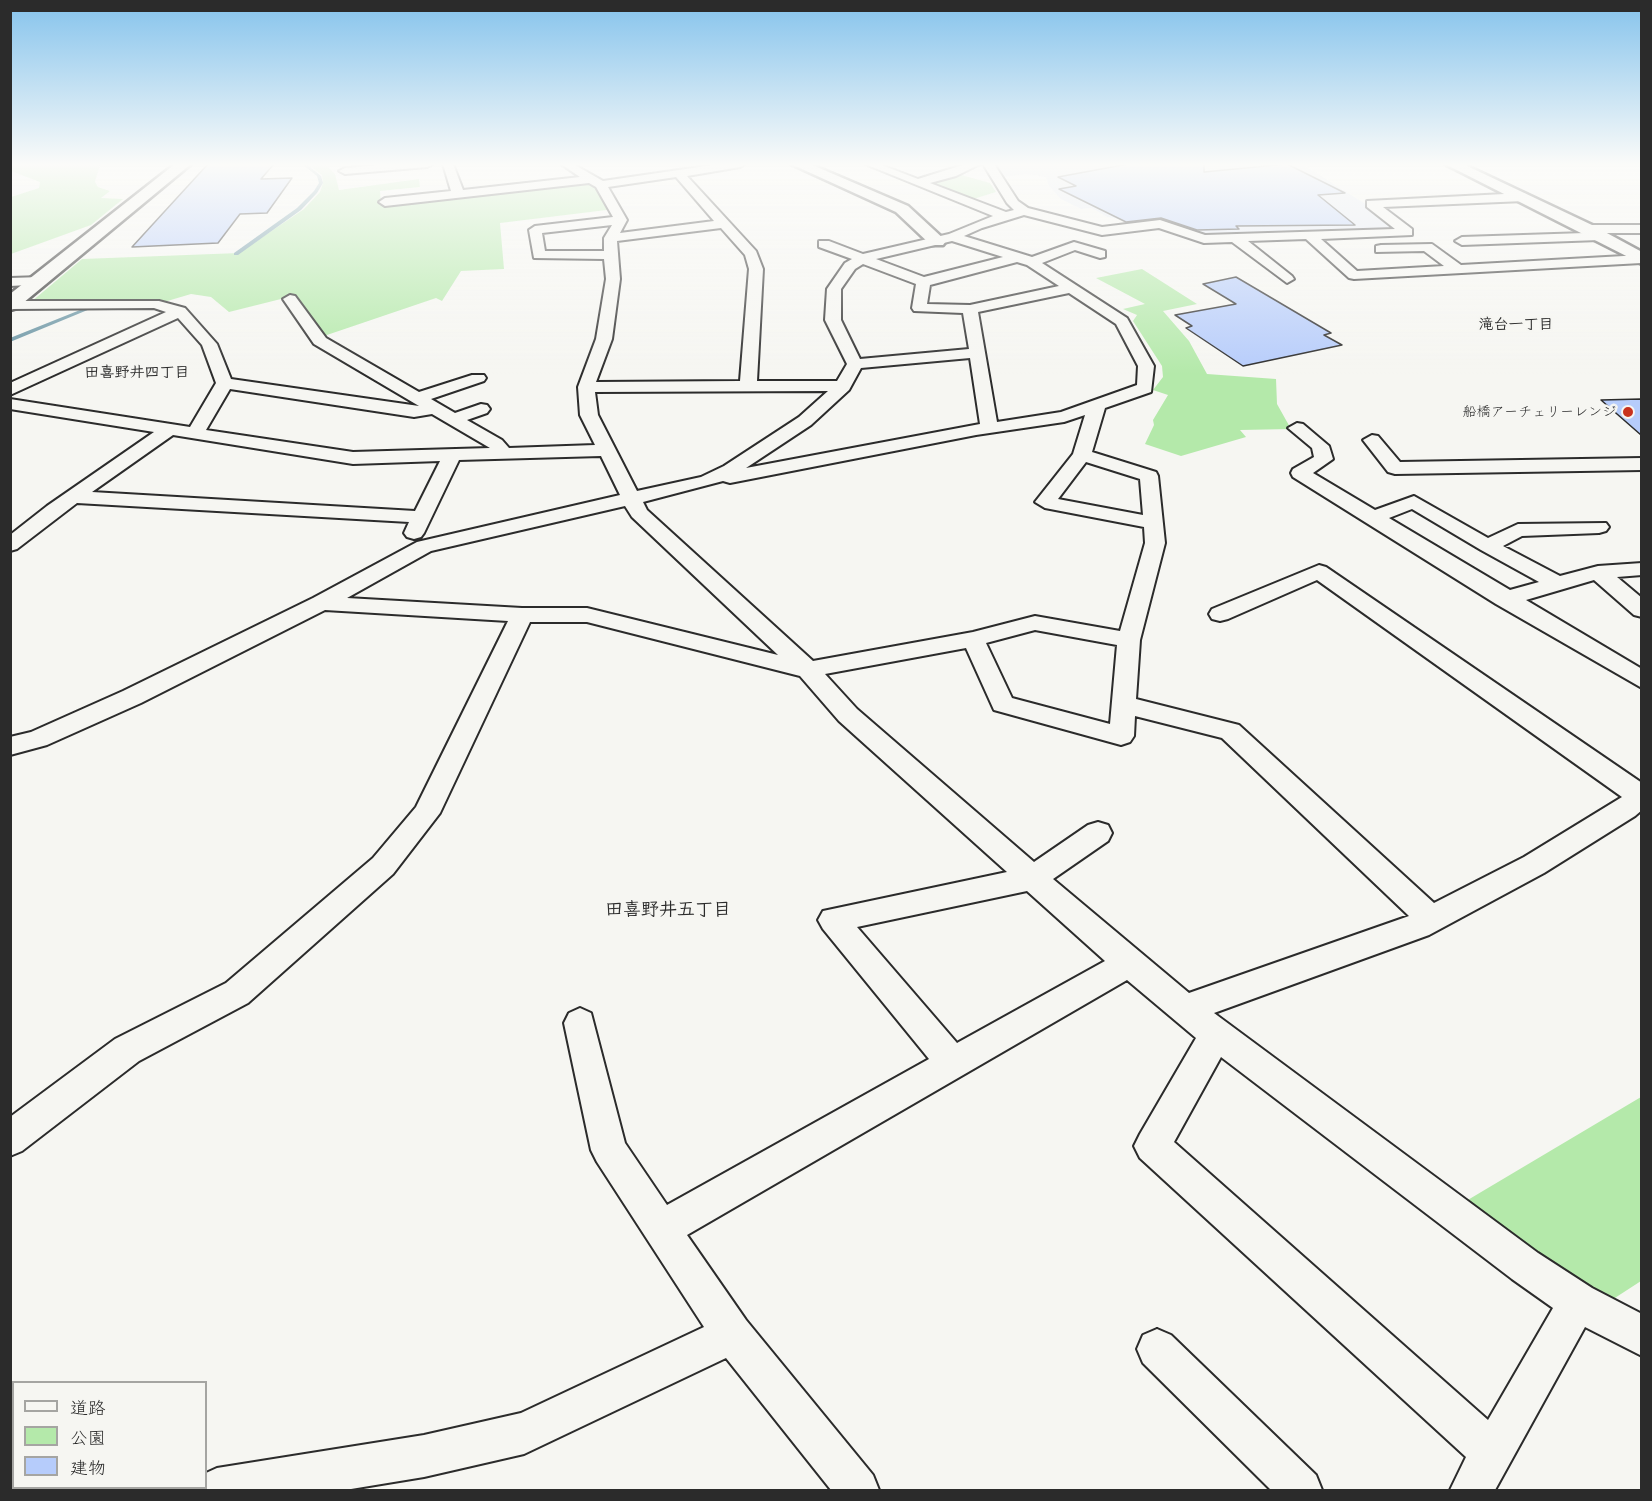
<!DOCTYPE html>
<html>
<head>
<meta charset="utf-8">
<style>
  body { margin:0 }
  #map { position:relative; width:1652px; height:1501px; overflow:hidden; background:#f6f6f2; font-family:Delius,"Klee One",sans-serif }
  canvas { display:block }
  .frame { position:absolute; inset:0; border:12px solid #2b2b2b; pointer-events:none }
  .legend { position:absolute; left:12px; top:1381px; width:195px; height:108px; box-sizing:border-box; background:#f6f6f2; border:2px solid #a5a5a2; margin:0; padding:8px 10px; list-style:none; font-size:18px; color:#2b2b2b }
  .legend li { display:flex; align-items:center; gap:12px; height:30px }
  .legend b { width:30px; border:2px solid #a5a5a2 }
</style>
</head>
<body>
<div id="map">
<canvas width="1652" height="1501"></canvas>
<div class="frame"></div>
<ul class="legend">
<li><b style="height:8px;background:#f6f6f2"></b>道路</li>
<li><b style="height:16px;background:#b4e9aa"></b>公園</li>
<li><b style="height:16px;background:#b6ccfb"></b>建物</li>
</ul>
</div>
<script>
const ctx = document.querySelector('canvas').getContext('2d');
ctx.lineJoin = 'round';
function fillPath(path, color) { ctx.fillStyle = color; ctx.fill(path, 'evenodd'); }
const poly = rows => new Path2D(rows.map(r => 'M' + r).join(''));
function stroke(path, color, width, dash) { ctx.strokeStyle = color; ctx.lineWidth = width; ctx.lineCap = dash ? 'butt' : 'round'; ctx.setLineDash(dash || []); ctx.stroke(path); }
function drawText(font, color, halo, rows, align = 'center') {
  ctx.font = font + ' Delius,"Klee One",sans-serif'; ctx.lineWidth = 5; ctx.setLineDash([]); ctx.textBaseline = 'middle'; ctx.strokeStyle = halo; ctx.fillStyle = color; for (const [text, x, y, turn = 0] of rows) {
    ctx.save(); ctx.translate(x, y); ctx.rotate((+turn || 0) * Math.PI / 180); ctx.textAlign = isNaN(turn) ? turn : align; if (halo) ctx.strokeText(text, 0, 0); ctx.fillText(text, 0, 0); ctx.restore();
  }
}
const built = poly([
  [996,164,1302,164,1367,205,1398,229,1203,237,1144,218,1134,221,1107,217,1092,208,1081,209,1061,199,1049,186,1046,177,1027,174,1001,177]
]);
const green = poly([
  [11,164,100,164,95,182,98,187,110,191,101,198,123,199,91,225,11,254,11,197,39,188,40,182,11,171],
  [308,164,325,164,335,174,339,190,419,179,420,187,380,191,381,203,596,181,615,209,500,223,504,269,461,271,442,301,436,298,324,336,293,296,229,312,211,297,191,294,164,302,31,302,82,259,239,253,304,209,320,192,323,183,322,175],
  [958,174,990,183,996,192,970,200,929,184],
  [1142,269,1197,304,1163,311,1189,341,1207,374,1276,379,1277,404,1291,429,1240,430,1246,437,1181,456,1145,444,1154,425,1153,420,1168,395,1153,390,1163,377,1162,366,1133,321,1137,315,1123,309,1145,304,1096,278],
  [1641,1097,1641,1281,1604,1305,1461,1204]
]);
const stream = poly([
  [302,164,306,164,321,176,323,183,317,193,301,210,238,255,234,255,234,253,297,208,314,191,319,183,317,176,302,164],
  [85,308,90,309,10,342,10,338,85,308]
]);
const building = poly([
  [208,164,274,164,261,179,292,178,267,213,240,214,218,243,132,247,208,164],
  [1128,164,1204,164,1204,172,1287,164,1345,193,1318,195,1355,225,1236,226,1239,229,1197,230,1161,218,1126,222,1059,189,1076,186,1058,177,1128,164],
  [1236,277,1331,333,1324,335,1342,345,1243,366,1186,328,1192,326,1175,315,1236,304,1203,284,1236,277],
  [1641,399,1641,435,1601,400,1641,399]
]);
const street = poly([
  [392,164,433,164,427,167,345,174,339,171,345,168,392,164],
  [443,164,453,164,463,190,580,177,561,164,573,164,603,181,720,164,745,164,740,167,687,176,756,251,763,269,757,381,837,381,847,364,825,320,827,289,845,263,852,259,819,247,819,241,829,241,863,254,949,234,993,216,865,164,879,164,918,179,966,164,980,164,956,176,930,183,1006,212,1014,210,1007,203,983,164,994,164,1018,201,1028,208,1102,227,1160,220,1205,235,1395,229,1367,207,1367,201,1524,193,1530,197,1524,201,1383,207,1412,229,1412,235,1321,239,1357,271,1444,266,1424,251,1376,252,1376,246,1381,245,1432,244,1461,265,1642,255,1641,263,1354,279,1349,278,1306,239,1248,241,1292,276,1294,279,1287,283,1232,242,1204,243,1159,228,1102,235,1024,215,982,228,964,236,1032,257,1074,242,1105,251,1105,257,1100,258,1075,250,1042,263,1127,318,1154,366,1151,392,1105,408,1092,452,1156,472,1158,476,1165,543,1140,640,1136,699,1239,725,1434,903,1524,857,1622,797,1317,580,1228,619,1220,621,1212,619,1209,614,1212,609,1319,565,1326,567,1642,783,1642,810,1635,816,1544,873,1429,935,1214,1013,1538,1253,1592,1288,1642,1314,1642,1356,1585,1327,1495,1490,1450,1490,1466,1457,1140,1158,1134,1146,1140,1134,1196,1038,1127,980,687,1235,746,1320,873,1475,879,1490,831,1490,726,1358,524,1454,424,1477,345,1490,196,1490,196,1488,206,1488,206,1473,217,1468,424,1435,521,1413,704,1327,597,1162,591,1150,564,1023,569,1013,580,1008,591,1013,625,1143,667,1205,929,1059,823,929,818,920,823,911,1007,872,839,721,800,676,587,622,530,622,440,813,393,874,248,1003,139,1061,22,1151,10,1156,10,1117,115,1039,226,983,373,858,416,807,508,621,325,610,141,703,47,745,10,755,10,737,31,732,123,691,313,598,417,542,620,495,601,456,459,460,424,533,421,537,414,539,407,537,404,533,409,522,77,503,17,549,10,551,10,535,47,506,154,432,10,409,10,399,190,427,216,383,202,345,178,318,10,395,10,383,166,312,154,308,10,309,10,301,159,301,185,308,217,344,231,379,419,406,314,344,283,299,290,295,295,296,326,338,419,392,472,375,484,375,486,378,484,381,431,399,455,413,481,404,487,405,490,409,487,413,467,420,502,440,509,448,595,445,580,415,578,387,596,339,606,279,604,259,534,258,529,230,535,226,613,217,596,187,589,183,385,206,379,202,385,198,451,191,443,164],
  [676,177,714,221,620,233,627,220,608,187,676,177],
  [612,225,604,238,604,251,545,251,542,233,612,225],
  [721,228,745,255,749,269,740,381,596,382,612,339,620,279,617,241,721,228],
  [952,241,1003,257,924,277,876,259,952,241],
  [1017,262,1027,265,1059,286,970,305,927,304,930,285,1017,262],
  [863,264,916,284,912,308,914,311,963,313,969,349,860,359,841,320,841,289,855,269,863,264],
  [1069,293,1116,324,1138,366,1137,385,1061,412,997,422,978,312,1069,293],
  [970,358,980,424,746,468,811,425,849,390,861,368,970,358],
  [230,389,414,417,432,414,490,448,353,452,206,430,230,389],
  [828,391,799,417,724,466,701,477,637,491,598,415,595,392,828,391],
  [1085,415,1073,454,1035,502,1045,508,1144,527,1145,543,1120,631,1035,616,973,632,813,661,647,510,643,502,723,481,730,483,976,435,1064,422,1085,415],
  [173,435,353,464,440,461,415,511,92,492,173,435],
  [1086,462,1140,479,1143,515,1058,499,1086,462],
  [625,506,632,517,778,655,587,608,522,608,347,598,431,551,625,506],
  [1035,630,1117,645,1110,724,1012,698,986,643,1035,630],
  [966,648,994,710,1121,745,1130,742,1134,736,1135,716,1222,738,1409,916,1189,993,1053,879,1108,841,1112,833,1108,825,1098,822,1088,825,1034,862,857,709,825,674,966,648],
  [1027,891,1105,961,957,1043,857,927,1027,891],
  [1221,1057,1512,1279,1553,1308,1488,1420,1174,1142,1221,1057],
  [1586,225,1642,225,1642,233,1602,233,1606,236,1599,240,1462,245,1455,241,1462,237,1585,233,1580,229,1586,225],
  [41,277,46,278,46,284,10,286,10,278,41,277],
  [1297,423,1303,424,1329,446,1333,459,1313,473,1375,510,1414,496,1488,538,1518,524,1606,523,1609,527,1606,531,1599,533,1522,536,1503,546,1560,576,1598,566,1642,563,1642,575,1617,577,1642,598,1642,617,1634,615,1594,580,1526,600,1642,669,1642,688,1496,604,1293,477,1291,473,1293,469,1314,457,1312,448,1288,428,1297,423],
  [1412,509,1481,550,1539,582,1510,590,1389,518,1412,509],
  [1372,435,1378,436,1400,462,1642,458,1642,470,1395,474,1388,472,1363,440,1372,435],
  [1157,1329,1171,1335,1316,1475,1322,1490,1271,1490,1143,1363,1137,1349,1143,1335,1157,1329]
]);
const secondary = poly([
  [175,164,191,164,17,308,10,310,10,294,175,164],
  [791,164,810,164,908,206,946,241,943,245,931,245,896,212,791,164]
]);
const highway = poly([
  [1445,164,1463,164,1592,225,1642,252,1642,264,1445,164]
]);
const markers = [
  [1628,412,6,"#c8321e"]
];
const farPoinames = [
  ["船橋アーチェリーレンジ",1616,412]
];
const farNeighbourhoodnames = [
  ["滝台一丁目",1516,325],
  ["田喜野井四丁目",137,373]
];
const neighbourhoodNames = [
  ["田喜野井五丁目",668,910]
];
fillPath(built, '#e3e9f5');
fillPath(green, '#b4e9aa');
fillPath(stream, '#6893a2');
fillPath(building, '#b6ccfb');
stroke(building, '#2b2b2b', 1.5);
stroke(street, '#2b2b2b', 4);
stroke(secondary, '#2b2b2b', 5);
stroke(highway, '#2b2b2b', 5);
fillPath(street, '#f6f6f2');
fillPath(secondary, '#f6f6f2');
fillPath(highway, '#f6f6f2');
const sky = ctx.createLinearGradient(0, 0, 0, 374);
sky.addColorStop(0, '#85c3ec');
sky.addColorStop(0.44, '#fbfbf9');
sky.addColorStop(1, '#fbfbf900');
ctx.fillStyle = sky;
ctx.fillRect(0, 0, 1652, 374);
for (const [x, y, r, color] of markers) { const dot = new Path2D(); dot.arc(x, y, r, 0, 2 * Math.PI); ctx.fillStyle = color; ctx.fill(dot); stroke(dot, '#f6f6f2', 2); }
drawText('14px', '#2b2b2b', '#f6f6f2', farPoinames, 'right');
drawText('bold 15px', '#2b2b2b', '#f6f6f2', farNeighbourhoodnames);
drawText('bold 18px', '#2b2b2b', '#f6f6f2', neighbourhoodNames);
</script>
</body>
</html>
